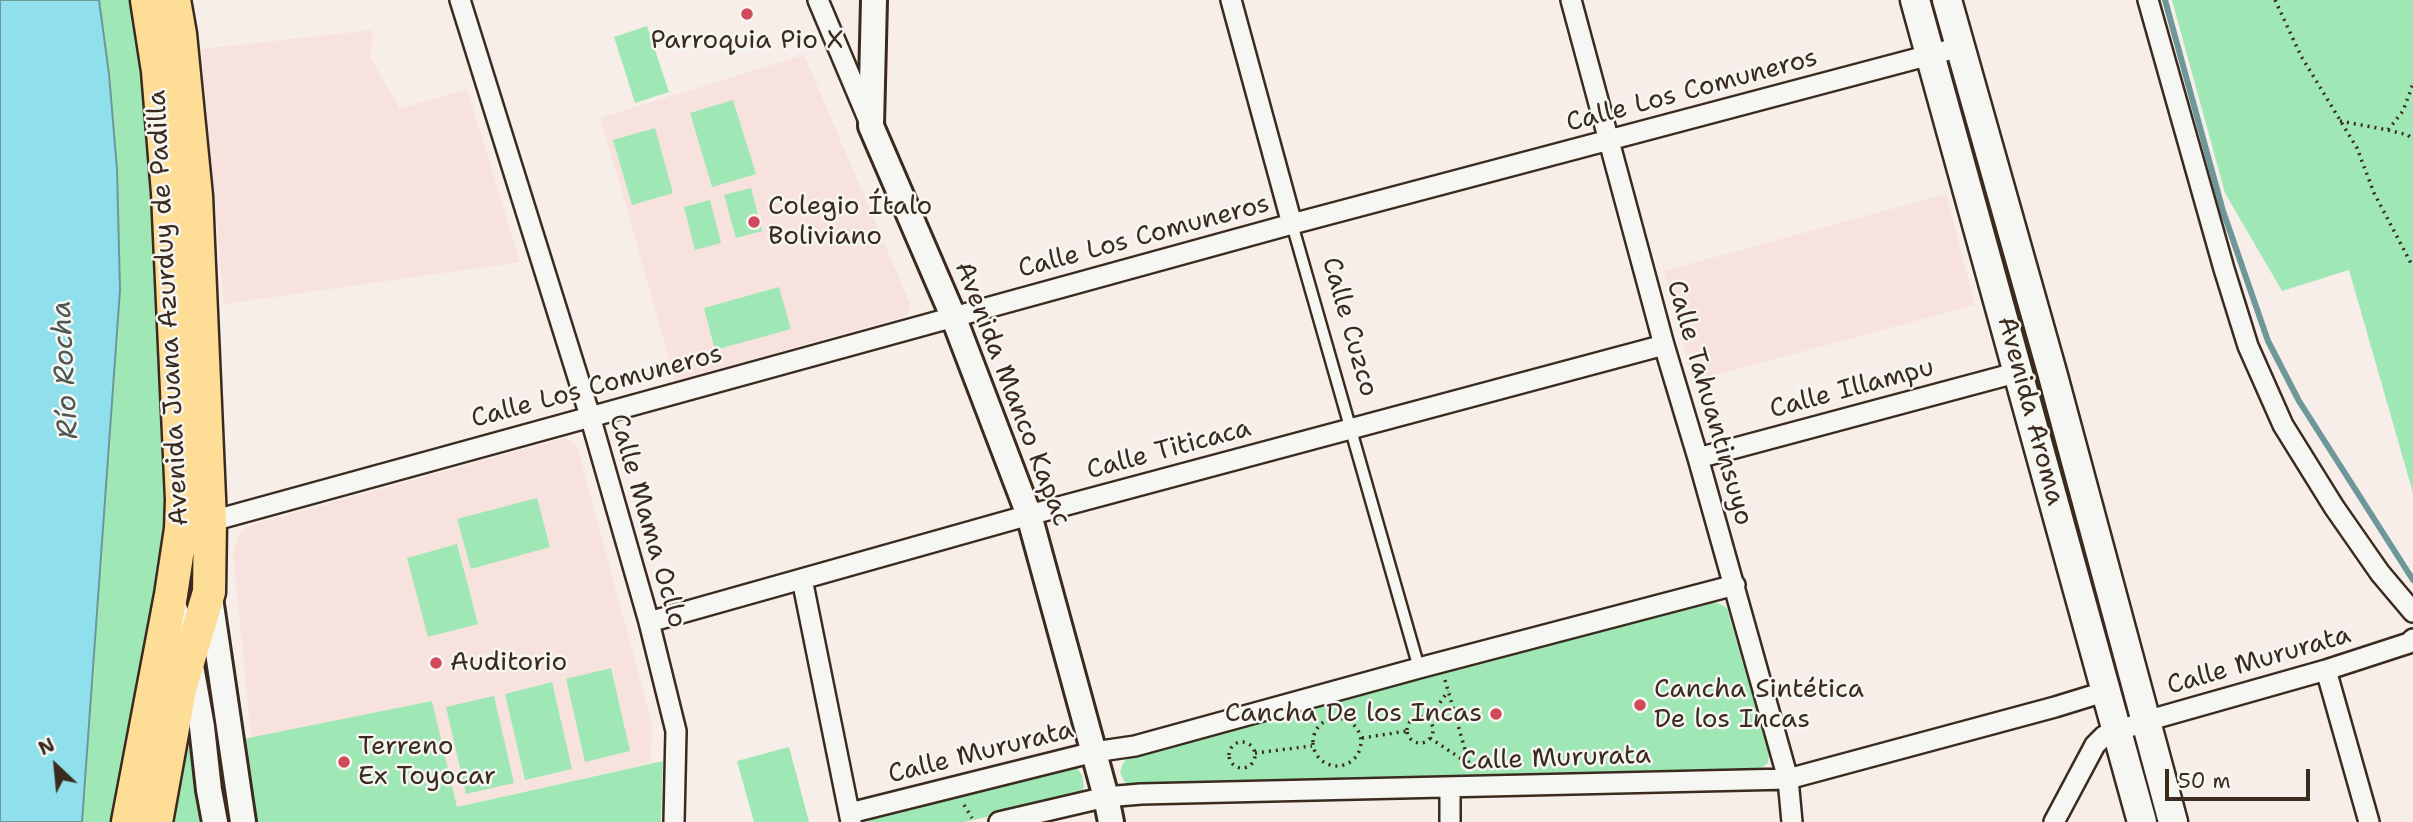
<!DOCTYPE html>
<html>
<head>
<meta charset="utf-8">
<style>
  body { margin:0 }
  #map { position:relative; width:2413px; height:822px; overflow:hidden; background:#f7ede9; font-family:"Shantell Sans",sans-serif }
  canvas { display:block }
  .north { position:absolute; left:21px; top:731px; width:70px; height:70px; -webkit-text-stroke:5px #f6f6f2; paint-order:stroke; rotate:334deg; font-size:19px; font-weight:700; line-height:28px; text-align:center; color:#3b2a1e }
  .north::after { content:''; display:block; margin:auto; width:24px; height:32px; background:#3b2a1e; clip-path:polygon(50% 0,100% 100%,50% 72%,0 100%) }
  .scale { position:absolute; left:2165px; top:769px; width:145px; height:32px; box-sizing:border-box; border:4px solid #3b2a1e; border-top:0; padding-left:9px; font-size:21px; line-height:24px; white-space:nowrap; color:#3b2a1e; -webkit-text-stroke:5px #f6f6f2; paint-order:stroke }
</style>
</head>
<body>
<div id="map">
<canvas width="2413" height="822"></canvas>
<div class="north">N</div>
<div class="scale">50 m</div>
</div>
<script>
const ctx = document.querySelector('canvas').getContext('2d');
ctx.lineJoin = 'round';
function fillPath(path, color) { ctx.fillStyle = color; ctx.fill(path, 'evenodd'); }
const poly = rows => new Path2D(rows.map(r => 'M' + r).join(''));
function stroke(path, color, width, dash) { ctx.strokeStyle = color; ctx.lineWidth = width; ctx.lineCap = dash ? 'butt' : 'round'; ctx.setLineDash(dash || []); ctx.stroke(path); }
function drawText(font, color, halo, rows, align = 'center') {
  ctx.font = font + ' "Shantell Sans",sans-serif'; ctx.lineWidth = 5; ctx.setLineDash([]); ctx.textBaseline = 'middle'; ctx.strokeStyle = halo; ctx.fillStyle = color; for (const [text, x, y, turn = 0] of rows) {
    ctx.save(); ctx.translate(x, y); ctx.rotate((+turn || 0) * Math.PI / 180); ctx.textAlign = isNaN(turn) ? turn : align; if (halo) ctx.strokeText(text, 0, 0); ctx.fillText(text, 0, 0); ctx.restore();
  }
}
const built = poly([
  [373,30,370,57,400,109,467,89,520,262,224,304,201,49],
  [804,55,911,306,906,316,675,381,628,212,600,118],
  [1946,194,1975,305,1693,381,1664,271],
  [565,438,577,446,652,724,651,763,457,807,432,702,251,737,233,551,239,534,252,525]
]);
const green = poly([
  [99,0,134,0,149,101,169,522,115,822,82,822,120,290,117,169,109,74],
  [2172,0,2413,0,2413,493,2349,270,2282,291,2225,193],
  [647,26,669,92,635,103,614,37],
  [1952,64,2133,715,2125,717,1944,66],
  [733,100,756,174,712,187,690,113],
  [655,128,673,193,632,205,613,140],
  [751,188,762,231,736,238,724,195],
  [710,200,721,243,695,250,684,207],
  [779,287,791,329,715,350,704,308],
  [537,498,550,547,471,569,457,519],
  [457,544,478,624,428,637,407,558],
  [1709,602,1718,603,1727,608,1769,754,1768,763,1760,769,1130,786,1124,781,1120,772,1123,763,1128,758,1444,672],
  [207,649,234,822,228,822,219,777,203,650],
  [611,668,630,751,585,762,566,679],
  [552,682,572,769,525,780,505,694],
  [494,696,514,783,466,794,446,707],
  [432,701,457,807,663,761,661,822,254,822,238,740],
  [185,710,203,822,164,822],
  [789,747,809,822,754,822,737,761],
  [1068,766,1077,768,1082,775,1084,787,1081,793,1073,798,964,822,867,822,872,818]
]);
const water = poly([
  [0,0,99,0,109,74,117,169,120,290,82,822,0,822,0,0]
]);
const stream = poly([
  [2165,0,2223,211,2268,341,2299,401,2413,580]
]);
const path = poly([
  [2275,0,2301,56,2357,148,2374,193,2413,267],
  [2340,121,2388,130,2403,111,2413,84],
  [2388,130,2408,135,2413,140],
  [1445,680,1470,767],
  '1407 730a13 13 0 1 1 26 0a13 13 0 1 1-26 0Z',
  '1313 742a24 24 0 1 1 48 0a24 24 0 1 1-48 0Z',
  [1428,720,1448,691],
  [1362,738,1407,731],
  [1430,738,1469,764],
  '1229 755a13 13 0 1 1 26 0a13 13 0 1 1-26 0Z',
  [1255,753,1312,746],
  [964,805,972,818]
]);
const service = poly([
  [1292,224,1419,668]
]);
const minor = poly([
  [460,0,590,416,649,622,676,731,674,822],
  [818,0,869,121],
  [1231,0,1292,224],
  [1571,0,1664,345,1698,458,1788,779,1792,822],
  [2148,0,2224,269,2248,346,2283,425,2334,507,2380,573,2413,612],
  [1698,458,2019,372],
  [201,524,1292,224,1960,47],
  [802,579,851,822],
  [649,622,1029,515,1664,345],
  [2326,670,2369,822],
  [850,813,1094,752,1135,746,1419,668,1735,585],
  [999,822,1106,797,1141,794,1788,779,2055,707,2107,691],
  [1450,822,1450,788],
  [2054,822,2095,745,2104,736,2146,721,2326,670,2409,643,2413,639]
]);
const tertiary = poly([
  [874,0,871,126,953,316,1029,515,1106,797,1111,822],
  [171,597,189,655,202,727,209,790,215,822],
  [210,598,243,822]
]);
const secondary = poly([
  [1915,0,2142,822],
  [1947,0,2052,372,2173,822]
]);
const primary = poly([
  [128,822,171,595,181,529,182,500,168,193,158,71,147,0],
  [156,822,180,689,209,592,210,521,196,196,180,34,174,0]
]);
const markers = [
  [747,14,7,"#d1495b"],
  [754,222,7,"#d1495b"],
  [436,663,7,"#d1495b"],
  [1640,705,7,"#d1495b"],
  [1496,714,7,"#d1495b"],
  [344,762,7,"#d1495b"]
];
const poiNames = [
  ["Parroquia Pio X",747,41,"center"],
  ["Colegio Ítalo",768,207],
  ["Boliviano",768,237],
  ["Auditorio",450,663],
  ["Cancha Sintética",1654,690],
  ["De los Incas",1654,720],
  ["Cancha De los Incas",1482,714,"right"],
  ["Terreno",358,747],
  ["Ex Toyocar",358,777]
];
const streetNames = [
  ["Calle Los Comuneros",1692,91,-15],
  ["Calle Los Comuneros",1144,237,-15],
  ["Avenida Juana Azurduy de Padilla",169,308,-93],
  ["Calle Cuzco",1349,327,74],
  ["Calle Los Comuneros",597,387,-15],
  ["Calle Illampu",1852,389,-15],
  ["Avenida Manco Kapac",1012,394,69],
  ["Calle Tahuantinsuyo",1709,403,74],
  ["Avenida Aroma",2030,411,75],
  ["Calle Titicaca",1169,450,-15],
  ["Calle Mama Ocllo",647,521,74],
  ["Calle Mururata",2259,661,-16],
  ["Calle Mururata",981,753,-14],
  ["Calle Mururata",1556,759,-2]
];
const waterNames = [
  ["Río Rocha",66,370,-93]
];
fillPath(built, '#f8e2de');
fillPath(green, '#9fe8b6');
fillPath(water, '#90dfed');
stroke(water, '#6e979a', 2);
stroke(stream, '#6e979a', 6);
stroke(service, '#3b2a1e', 15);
stroke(minor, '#3b2a1e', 24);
stroke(tertiary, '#3b2a1e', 30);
stroke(secondary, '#3b2a1e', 33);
stroke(primary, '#3b2a1e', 37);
stroke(path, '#3b2a1e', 3.5, [2, 5]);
stroke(service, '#f6f6f2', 10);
stroke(minor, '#f6f6f2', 19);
stroke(tertiary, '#f6f6f2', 24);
stroke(secondary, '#f6f6f2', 28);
stroke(primary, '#fedd96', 32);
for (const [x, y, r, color] of markers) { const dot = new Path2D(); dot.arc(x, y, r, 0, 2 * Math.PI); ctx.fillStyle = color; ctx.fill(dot); stroke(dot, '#f6f6f2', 2.5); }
drawText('26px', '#3b2a1e', '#f6f6f2', poiNames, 'left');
drawText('26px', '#3b2a1e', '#f6f6f2', streetNames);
drawText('italic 28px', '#505752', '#f6f6f2', waterNames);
</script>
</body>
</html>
